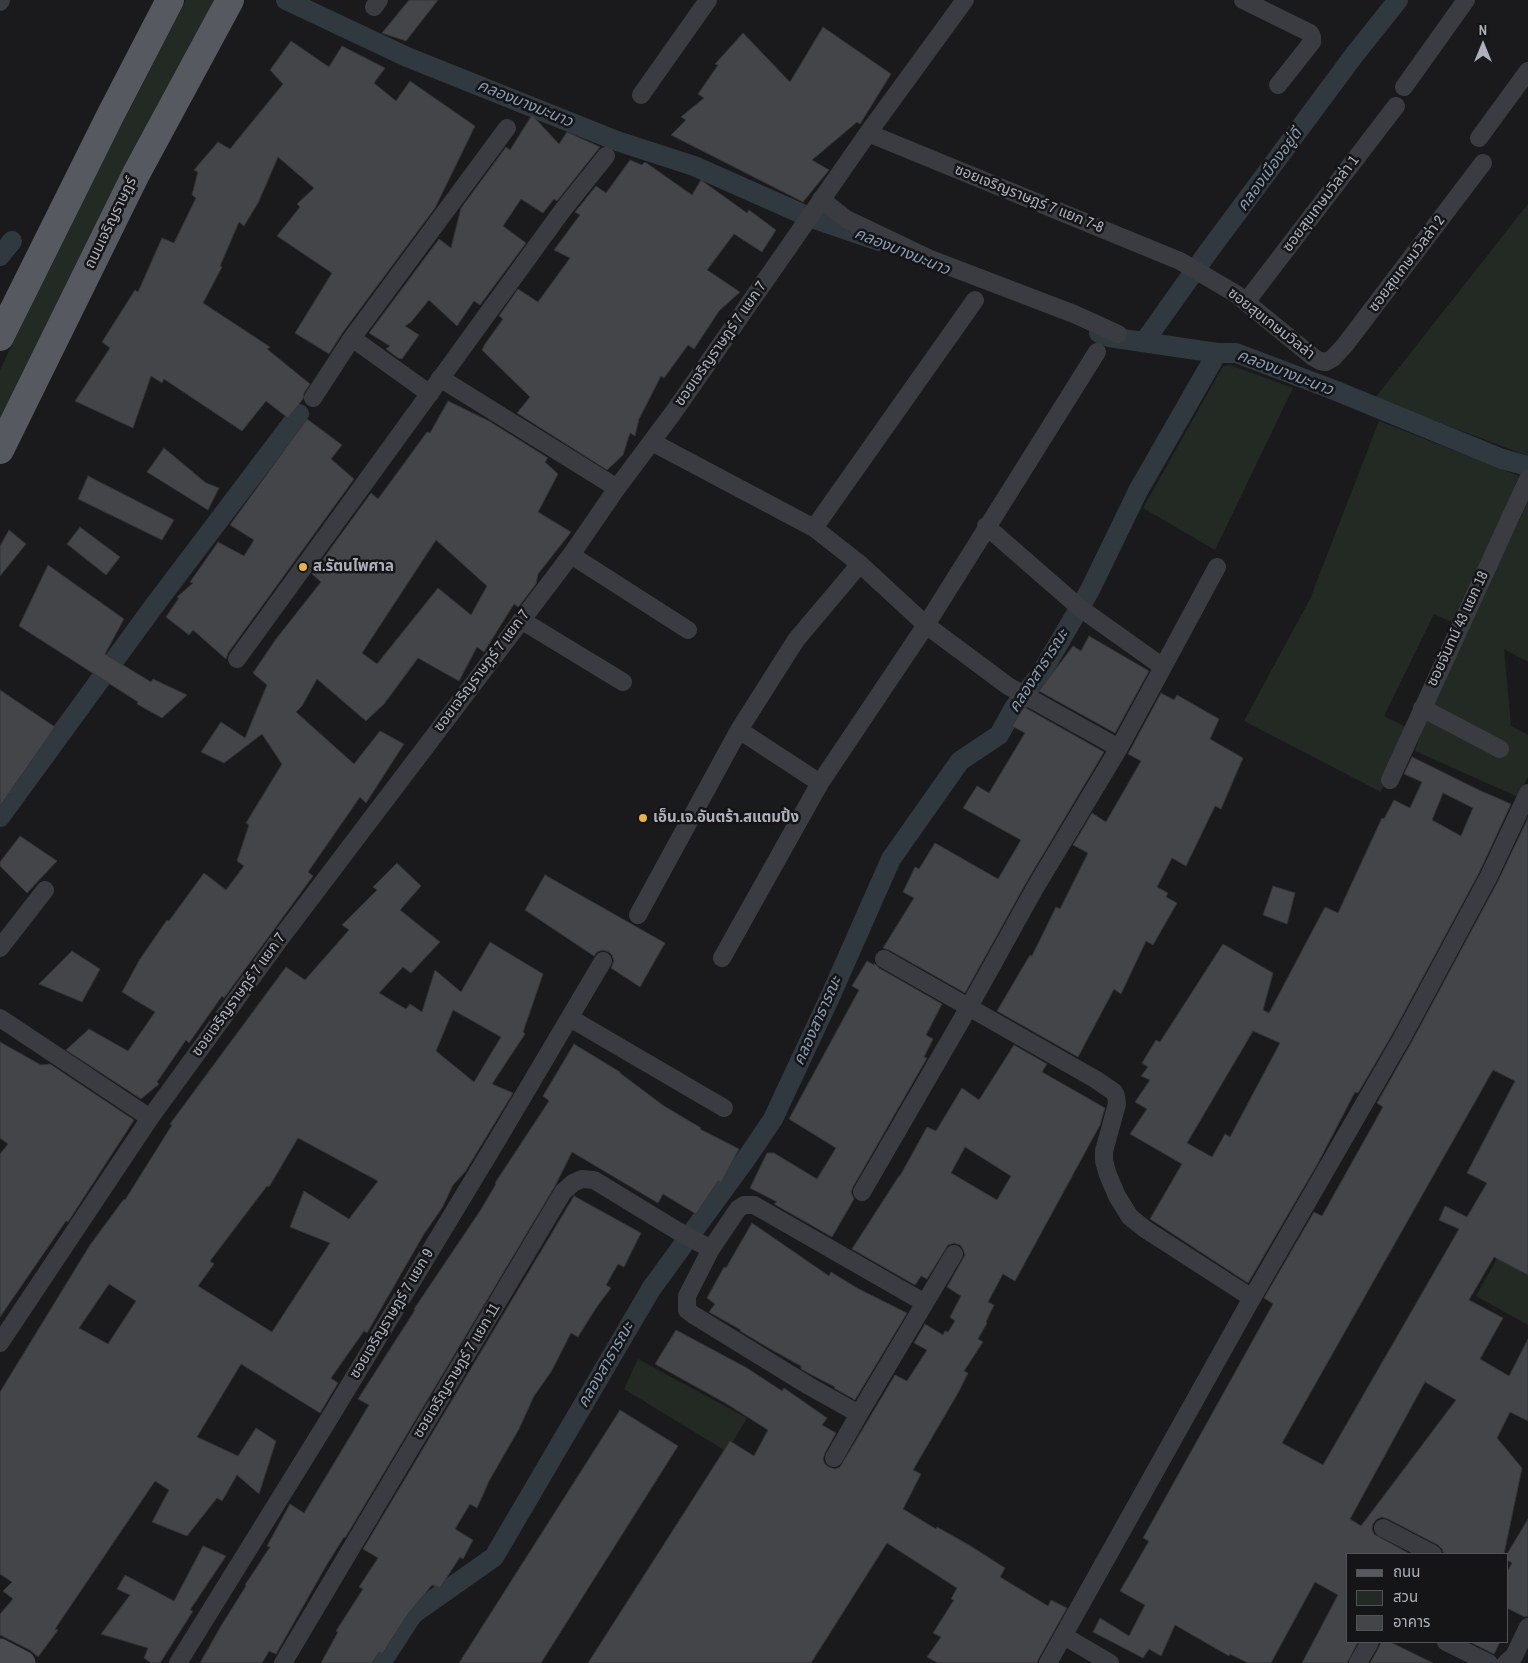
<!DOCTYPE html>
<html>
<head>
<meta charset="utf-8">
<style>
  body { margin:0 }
  #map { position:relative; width:1528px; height:1663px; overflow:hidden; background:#1a1a1c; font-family:"Archivo Narrow","Noto Sans Thai",sans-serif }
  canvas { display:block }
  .legend { position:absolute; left:1346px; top:1553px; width:162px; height:90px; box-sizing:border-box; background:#151517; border:1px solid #525359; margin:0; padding:6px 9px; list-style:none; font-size:15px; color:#adb1bb }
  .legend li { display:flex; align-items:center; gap:10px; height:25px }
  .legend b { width:25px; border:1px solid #525359 }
  .north { position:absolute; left:1458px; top:20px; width:50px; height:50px; -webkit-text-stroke:4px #151517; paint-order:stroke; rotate:0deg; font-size:14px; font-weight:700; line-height:20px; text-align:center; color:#adb1bb }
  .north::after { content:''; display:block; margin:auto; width:18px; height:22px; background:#adb1bb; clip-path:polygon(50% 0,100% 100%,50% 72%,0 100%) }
</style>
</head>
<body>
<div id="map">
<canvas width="1528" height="1663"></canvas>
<ul class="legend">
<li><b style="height:6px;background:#575960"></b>ถนน</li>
<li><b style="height:14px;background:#222a23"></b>สวน</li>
<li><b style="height:14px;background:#444549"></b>อาคาร</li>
</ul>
<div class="north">N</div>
</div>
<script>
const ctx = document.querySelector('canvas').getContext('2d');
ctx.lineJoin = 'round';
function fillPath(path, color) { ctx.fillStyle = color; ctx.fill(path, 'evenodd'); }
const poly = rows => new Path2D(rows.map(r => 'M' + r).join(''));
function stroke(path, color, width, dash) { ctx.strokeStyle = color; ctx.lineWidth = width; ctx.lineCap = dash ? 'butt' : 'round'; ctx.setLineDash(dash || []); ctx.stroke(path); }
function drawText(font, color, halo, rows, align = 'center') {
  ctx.font = font + ' "Archivo Narrow","Noto Sans Thai",sans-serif'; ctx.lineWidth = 5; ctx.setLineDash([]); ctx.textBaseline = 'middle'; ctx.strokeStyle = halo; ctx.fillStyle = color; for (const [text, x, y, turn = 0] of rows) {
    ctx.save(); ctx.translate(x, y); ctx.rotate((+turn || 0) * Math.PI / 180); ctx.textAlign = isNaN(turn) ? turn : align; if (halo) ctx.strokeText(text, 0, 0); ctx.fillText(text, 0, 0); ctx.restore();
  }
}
const green = poly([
  [186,0,214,0,110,201,0,432,0,370,62,240],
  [1528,204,1528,456,1375,398],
  [1230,365,1293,388,1215,550,1143,508,1223,366],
  [1379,421,1519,476,1456,624,1434,614,1384,716,1406,727,1381,792,1244,721,1310,599],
  [1528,502,1528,662,1504,649,1511,726,1528,735,1528,776,1518,797,1415,751,1431,704],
  [1500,1253,1528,1269,1528,1325,1476,1296],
  [638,1359,747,1418,732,1443,730,1442,724,1450,624,1389]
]);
const canal = poly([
  [286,0,407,57,617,141,694,166,809,217,879,241],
  [0,256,12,241],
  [1099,333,1109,337,1217,353,1236,353,1334,390,1502,459,1528,466],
  [1144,342,1208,252,1355,54,1398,0],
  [0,817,151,610,299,414],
  [381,1663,413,1614,494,1557,651,1289,748,1156,773,1119,830,997,891,859,960,761,999,735,1014,708,1040,675,1090,590,1138,491,1217,353]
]);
const building = poly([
  [409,0,438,0,406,41,382,33,409,0],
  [823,27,891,74,860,124,857,122,812,160,829,170,803,202,671,135,686,120,681,117,704,98,698,94,718,65,715,64,743,33,790,82,823,27],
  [291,41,329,67,342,46,385,68,374,83,396,101,410,81,475,126,435,208,343,332,329,354,295,333,332,273,277,236,300,207,297,204,314,188,278,157,258,203,244,226,239,222,220,266,222,267,203,303,270,347,267,349,310,384,304,393,303,399,288,418,266,401,242,431,164,379,162,383,151,376,133,428,75,401,110,348,102,342,135,290,138,292,162,238,174,243,196,198,192,195,198,172,194,170,218,142,230,149,283,84,270,70,291,41],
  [532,115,559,144,567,132,600,147,557,201,554,199,543,213,521,199,503,226,526,243,480,305,474,301,457,326,429,300,411,322,405,326,419,335,402,359,398,358,386,349,390,346,369,333,439,239,451,248,461,208,506,147,510,150,532,115],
  [630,160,642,165,645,162,692,195,701,180,747,213,749,210,776,230,762,252,734,234,707,270,740,292,719,311,694,349,688,345,664,378,661,376,639,419,635,436,630,433,623,455,607,470,517,413,530,397,482,350,485,344,503,319,499,316,518,289,538,302,570,258,554,250,580,215,575,212,596,186,606,193,630,160],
  [448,401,489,421,548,458,545,462,558,474,538,512,571,532,538,574,536,584,520,605,518,607,514,604,484,652,477,647,459,681,418,658,384,704,366,721,317,679,302,706,296,712,354,764,380,731,404,744,366,803,360,797,308,872,313,876,224,998,222,996,189,1043,186,1040,157,1082,159,1084,141,1099,66,1050,89,1029,128,1051,155,1012,122,992,140,959,167,920,169,921,204,873,226,890,244,866,237,861,249,825,246,823,282,764,262,734,224,763,201,752,221,722,245,738,267,685,253,673,276,639,321,582,312,574,371,493,378,499,427,432,430,433,448,401],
  [436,540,487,586,471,615,438,588,377,664,362,653,436,540],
  [307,419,342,445,331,459,354,479,228,653,226,659,193,630,189,635,166,617,179,598,177,597,193,583,190,582,218,542,244,556,254,540,230,525,307,419],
  [164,448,206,483,219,488,208,510,147,472,164,448],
  [88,476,174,520,162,540,78,499,88,476],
  [80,527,120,557,106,575,67,544,80,527],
  [9,530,26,544,0,576,0,546,9,530],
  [48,565,124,619,105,654,151,682,153,679,187,695,162,718,137,704,138,702,19,626,48,565],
  [1089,636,1149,671,1115,733,1039,691,1073,646,1081,651,1089,636],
  [0,690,55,727,0,806,0,690],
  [1161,693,1174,700,1177,695,1219,719,1210,739,1243,758,1221,809,1215,806,1186,866,1172,858,1157,887,1168,893,1166,897,1177,903,1153,945,1146,941,1121,994,1114,989,1078,1057,997,1011,1030,955,1032,956,1056,907,1060,909,1088,853,1073,845,1092,813,1106,822,1141,761,1128,754,1161,693],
  [1024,707,1104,752,1026,883,965,993,889,950,883,948,914,898,903,892,915,867,919,869,935,843,998,879,1021,840,963,808,977,786,989,793,1025,733,1012,726,1024,707],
  [1412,757,1481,791,1511,804,1479,873,1393,1033,1358,1093,1355,1092,1318,1163,1248,1283,1150,1219,1182,1164,1130,1134,1147,1109,1135,1102,1150,1080,1141,1076,1148,1067,1142,1063,1156,1040,1160,1042,1223,944,1273,973,1263,1010,1269,1013,1325,907,1338,913,1382,818,1384,819,1394,800,1410,808,1422,782,1404,774,1412,757],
  [1443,793,1473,808,1461,836,1432,820,1443,793],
  [1253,1031,1280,1043,1230,1137,1225,1134,1212,1157,1187,1143,1253,1031],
  [1528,818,1528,1275,1494,1257,1469,1300,1503,1318,1480,1359,1509,1376,1528,1339,1528,1421,1510,1412,1497,1438,1522,1468,1504,1554,1444,1554,1442,1549,1438,1545,1388,1519,1382,1517,1377,1519,1373,1524,1372,1529,1374,1534,1410,1554,1347,1554,1347,1642,1358,1642,1347,1663,1302,1663,1338,1595,1315,1582,1271,1663,1248,1663,1230,1654,1229,1656,1175,1625,1161,1656,1149,1649,1143,1658,1093,1632,1100,1618,1129,1636,1145,1605,1120,1591,1149,1541,1143,1538,1273,1304,1264,1298,1314,1212,1322,1216,1383,1107,1377,1103,1411,1043,1497,883,1528,818],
  [1493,1070,1515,1081,1467,1173,1487,1183,1467,1217,1445,1206,1439,1220,1459,1229,1323,1465,1282,1443,1493,1070],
  [1425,1382,1456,1400,1361,1526,1350,1519,1425,1382],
  [20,836,57,861,27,893,0,866,0,862,20,836],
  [397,863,421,886,400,910,440,942,411,973,403,967,379,993,406,1009,410,1004,422,1012,435,970,461,992,490,942,543,974,523,1032,525,1034,492,1084,513,1093,465,1172,453,1185,442,1208,424,1234,367,1333,364,1331,331,1378,338,1383,320,1413,241,1364,197,1437,238,1456,256,1428,276,1441,259,1494,237,1475,222,1501,217,1498,187,1536,152,1522,169,1490,155,1481,55,1629,58,1630,38,1657,30,1650,0,1635,0,1614,13,1599,3,1591,12,1582,0,1574,0,1392,90,1245,124,1199,125,1200,172,1125,170,1124,286,967,305,980,349,930,342,925,377,890,373,887,397,863],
  [453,1010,501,1037,474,1082,436,1051,453,1010],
  [298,1138,378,1181,349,1219,304,1191,290,1227,330,1243,272,1332,198,1286,214,1264,210,1261,267,1186,269,1187,298,1138],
  [109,1284,136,1301,108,1344,79,1328,109,1284],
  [545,875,665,943,640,987,611,968,614,961,612,955,609,952,603,950,597,952,594,956,525,910,545,875],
  [1273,886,1295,893,1287,924,1263,915,1273,886],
  [72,951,100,969,82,1002,39,984,72,951],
  [867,961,874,965,874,963,879,968,942,1004,926,1035,933,1039,924,1057,927,1058,853,1187,851,1192,854,1199,832,1237,774,1204,777,1202,750,1188,767,1153,774,1153,817,1179,836,1148,789,1119,859,990,852,986,867,961],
  [0,1042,41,1065,50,1064,134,1120,68,1222,66,1221,0,1317,0,1154,8,1144,0,1138,0,1042],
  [574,1044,620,1072,620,1073,664,1106,701,1128,700,1129,739,1149,721,1183,718,1181,696,1214,663,1194,658,1203,572,1152,555,1186,345,1538,344,1537,326,1566,276,1654,269,1651,262,1663,200,1663,221,1626,246,1586,245,1585,270,1547,267,1546,290,1504,304,1513,354,1430,369,1405,358,1399,415,1310,414,1309,480,1211,496,1184,495,1183,549,1101,543,1096,574,1044],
  [1014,1045,1047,1064,1042,1072,1105,1108,1100,1125,1015,1281,1003,1274,988,1302,994,1305,986,1322,987,1323,978,1339,983,1342,964,1371,968,1373,958,1393,913,1470,921,1474,903,1509,936,1529,937,1527,969,1545,1005,1568,1000,1577,1048,1606,1051,1600,1067,1608,1039,1658,1037,1663,938,1663,927,1657,941,1637,933,1633,954,1600,951,1599,957,1588,887,1543,811,1663,588,1663,730,1441,754,1456,768,1430,727,1404,655,1364,676,1330,747,1368,782,1391,784,1388,827,1418,822,1425,836,1433,825,1453,823,1459,825,1464,829,1467,835,1469,840,1467,895,1375,907,1381,927,1350,914,1343,925,1324,943,1335,945,1331,948,1332,955,1321,950,1317,961,1296,947,1287,965,1255,963,1249,960,1245,954,1243,948,1245,927,1279,921,1276,915,1285,852,1249,899,1176,900,1176,927,1127,936,1131,962,1088,979,1100,1014,1045],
  [965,1147,1011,1176,997,1200,951,1173,965,1147],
  [574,1196,641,1233,624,1267,618,1264,606,1285,611,1288,596,1308,578,1337,571,1333,551,1372,534,1396,519,1429,489,1481,477,1508,470,1504,455,1529,473,1540,463,1559,460,1557,440,1588,432,1585,408,1614,382,1654,379,1652,372,1663,321,1663,338,1632,336,1631,363,1589,359,1587,378,1558,363,1549,574,1196],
  [752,1223,829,1276,831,1272,857,1288,907,1313,855,1400,834,1388,835,1387,812,1375,801,1369,801,1366,772,1350,740,1331,741,1330,709,1312,715,1304,707,1298,724,1267,726,1268,752,1223],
  [620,1410,678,1446,541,1663,459,1663,620,1410],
  [1528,1519,1528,1616,1525,1617,1507,1608,1507,1572,1512,1563,1507,1560,1507,1554,1528,1519],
  [203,1546,226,1556,190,1610,193,1611,160,1663,151,1663,144,1658,148,1648,101,1634,130,1595,117,1589,125,1575,174,1601,203,1546],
  [1381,1642,1390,1642,1433,1663,1370,1663,1379,1647,1381,1642],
  [1470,1642,1500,1642,1494,1654,1470,1642]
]);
const street = poly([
  [1243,0,1310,33,1312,37,1312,42,1278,85],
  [0,2,1,0],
  [374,7,379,0],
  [1404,87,1466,0],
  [641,95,708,0],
  [868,133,1180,261,1236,294,1313,357,1320,361,1326,362,1333,358,1345,345,1483,163],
  [1479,138,1528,71],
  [821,199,846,219,930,259,1074,314,1118,334],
  [1246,302,1396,106],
  [352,338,430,394],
  [440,378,617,488],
  [313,398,352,338,507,128],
  [652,442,814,528,860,564,926,625,1008,686,1119,748],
  [986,526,1080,608,1163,667,1217,567],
  [814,528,975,300],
  [571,555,688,630],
  [521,620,623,682],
  [237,659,562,211,606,156],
  [1422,708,1500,749],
  [739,730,820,783],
  [1390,780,1528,479],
  [638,915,739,730,796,640,860,564],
  [0,948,45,890],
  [722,958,820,783,926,625,1097,352],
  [884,959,1095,1079,1114,1092,1116,1096,1117,1104,1104,1151,1104,1161,1108,1175,1117,1196,1130,1217,1145,1229,1252,1298],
  [0,1018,150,1118],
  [570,1018,724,1108],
  [862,1192,969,1007,1035,888,1119,748,1163,667],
  [0,1343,150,1118,280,939,571,555,617,488,673,413,868,133,965,0],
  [859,1414,809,1386,692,1314,687,1310,687,1296,711,1249,738,1209,744,1205,754,1205,925,1303],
  [834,1458,859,1414,954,1254],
  [1383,1528,1433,1554],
  [1064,1636,1110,1663],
  [1446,1642,1489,1663],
  [178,1663,329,1419,499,1137,603,961],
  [283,1663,563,1192,573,1183,582,1179,594,1180,676,1230,711,1249],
  [1048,1663,1252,1298,1402,1038,1488,878,1528,793],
  [1358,1663,1370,1642],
  [1506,1663,1514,1656,1528,1627]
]);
const secondary = poly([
  [0,1651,23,1663]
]);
const primary = poly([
  [0,337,110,116,170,0],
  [0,450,136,174,230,0]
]);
const markers = [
  [303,567,5,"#e7b547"],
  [643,818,5,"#e7b547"]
];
const streetNames = [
  ["ซอยเจริญราษฎร์ 7 แยก 7-8",1029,199,22],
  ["ซอยสุขเกษมวิลล่า 1",1321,204,-53],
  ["ถนนเจริญราษฎร์",111,223,-64],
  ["ซอยสุขเกษมวิลล่า 2",1407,264,-53],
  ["ซอยสุขเกษมวิลล่า",1271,324,38],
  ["ซอยเจริญราษฎร์ 7 แยก 7",721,344,-55],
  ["ซอยจันทน์ 43 แยก 18",1458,629,-65],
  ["ซอยเจริญราษฎร์ 7 แยก 7",482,671,-53],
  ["ซอยเจริญราษฎร์ 7 แยก 7",239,995,-54],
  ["ซอยเจริญราษฎร์ 7 แยก 9",392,1314,-59],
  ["ซอยเจริญราษฎร์ 7 แยก 11",457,1371,-59]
];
const poiNames = [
  ["ส.รัตนไพศาล",313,567],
  ["เอ็น.เจ.อันตร้า.สแตมปิ้ง",653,818]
];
const waterNames = [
  ["คลองบางมะนาว",525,104,22],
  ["คลองเมืองอยู่ดี",1270,170,-54],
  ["คลองบางมะนาว",902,252,22],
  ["คลองบางมะนาว",1285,373,21],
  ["คลองสาธารณะ",1039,671,-57],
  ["คลองสาธารณะ",818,1021,-66],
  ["คลองสาธารณะ",606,1365,-60]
];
fillPath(green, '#222a23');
stroke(canal, '#303940', 20);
fillPath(building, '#444549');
stroke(building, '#343438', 1);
stroke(street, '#3b3c41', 18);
stroke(secondary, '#494b51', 25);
stroke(primary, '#575960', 28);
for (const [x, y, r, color] of markers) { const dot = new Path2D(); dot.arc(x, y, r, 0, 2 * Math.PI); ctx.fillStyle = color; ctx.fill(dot); stroke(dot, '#151517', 2); }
drawText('15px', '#adb1bb', '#151517', streetNames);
drawText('bold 15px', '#adb1bb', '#151517', poiNames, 'left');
drawText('italic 16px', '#879db3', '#151517', waterNames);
</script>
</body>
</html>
